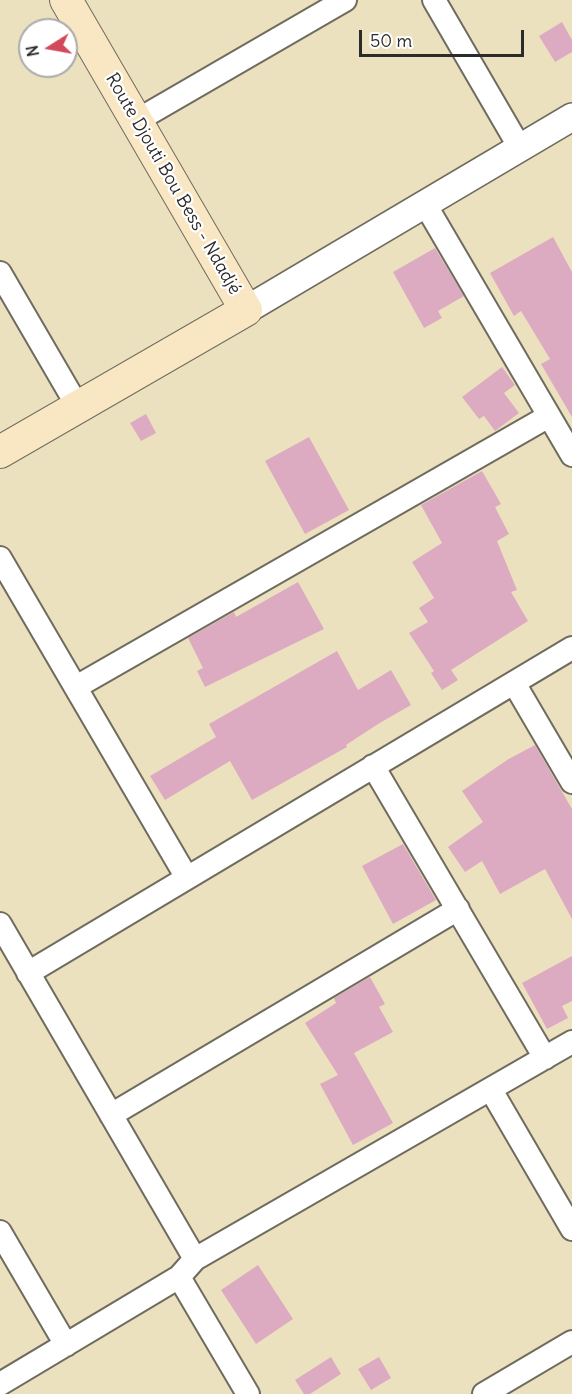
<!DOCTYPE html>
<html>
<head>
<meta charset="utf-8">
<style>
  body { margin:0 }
  #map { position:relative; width:572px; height:1394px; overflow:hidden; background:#ece1be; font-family:Delius,sans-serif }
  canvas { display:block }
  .north { position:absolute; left:18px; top:18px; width:60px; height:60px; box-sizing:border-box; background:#fff; border:2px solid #aaa; border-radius:50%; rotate:259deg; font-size:16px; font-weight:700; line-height:24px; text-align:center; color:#2b2b2b }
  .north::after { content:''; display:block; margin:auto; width:21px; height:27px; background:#d1495b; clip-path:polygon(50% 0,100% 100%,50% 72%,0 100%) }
  .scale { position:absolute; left:359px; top:30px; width:165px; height:27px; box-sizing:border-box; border:3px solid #2b2b2b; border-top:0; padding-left:8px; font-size:18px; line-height:21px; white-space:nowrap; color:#2b2b2b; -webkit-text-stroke:4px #fff; paint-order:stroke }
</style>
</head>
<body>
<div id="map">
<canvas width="572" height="1394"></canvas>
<div class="north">N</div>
<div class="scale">50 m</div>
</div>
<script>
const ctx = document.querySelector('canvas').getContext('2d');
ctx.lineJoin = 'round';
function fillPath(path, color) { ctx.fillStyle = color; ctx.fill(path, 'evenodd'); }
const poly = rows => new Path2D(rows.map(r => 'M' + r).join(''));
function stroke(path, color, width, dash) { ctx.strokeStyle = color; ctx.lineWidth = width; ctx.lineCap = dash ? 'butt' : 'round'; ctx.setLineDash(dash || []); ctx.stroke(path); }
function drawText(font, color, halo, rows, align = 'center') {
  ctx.font = font + ' Delius,sans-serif'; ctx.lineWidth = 4.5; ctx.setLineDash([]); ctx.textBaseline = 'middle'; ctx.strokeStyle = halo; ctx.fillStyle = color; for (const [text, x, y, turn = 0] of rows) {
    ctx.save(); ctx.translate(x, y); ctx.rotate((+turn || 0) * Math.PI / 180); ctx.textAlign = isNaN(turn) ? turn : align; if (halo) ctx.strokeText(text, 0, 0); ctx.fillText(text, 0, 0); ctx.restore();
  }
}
const building = poly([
  [562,22,572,40,572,52,555,62,539,36],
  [553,237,572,272,572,417,541,364,550,359,521,311,514,316,490,273],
  [435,248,464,296,438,311,442,318,424,328,393,272],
  [502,367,515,385,504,393,519,413,495,431,484,416,479,419,462,397],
  [146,414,156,433,141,441,130,423],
  [309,437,349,510,305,534,265,461],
  [482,471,501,504,495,507,509,534,497,541,517,590,511,592,528,621,451,670,458,680,442,690,431,673,434,671,409,633,428,622,419,608,434,598,412,562,442,543,421,505],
  [298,582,324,629,205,687,197,671,203,668,188,638,234,612,236,617],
  [337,651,358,690,391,670,411,705,378,724,346,745,347,747,252,800,230,761,165,800,150,776,216,737,209,724],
  [535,745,572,809,572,919,545,869,500,894,482,861,465,872,448,847,483,822,462,791,507,760],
  [403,844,436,900,393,924,362,866],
  [572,956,572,1001,562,1006,568,1018,547,1029,522,983],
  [370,977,385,1004,379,1007,393,1032,354,1053,393,1123,353,1145,320,1084,338,1075,305,1023,336,1003,334,998],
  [258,1265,293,1319,256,1344,221,1290],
  [331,1357,341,1374,310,1394,304,1394,295,1380],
  [379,1357,391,1378,371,1390,358,1369]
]);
const minor = poly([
  [434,0,520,148],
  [136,121,345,0],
  [425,204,572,455],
  [0,273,78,407],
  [0,558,187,878],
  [514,683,572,782],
  [76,687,549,416],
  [373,766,545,1058],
  [0,924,195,1259],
  [28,973,572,648],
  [491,1090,572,1229],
  [111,1115,458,909],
  [0,1232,66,1345],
  [179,1277,248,1394],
  [0,1384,179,1277,195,1259,572,1042],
  [484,1394,572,1342]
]);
const tertiary = poly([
  [246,310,572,117]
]);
const secondary = poly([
  [0,452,246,310,66,0]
]);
const streetNames = [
  ["Route Djouti Bou Bess - Ndadjé",173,184,60]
];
fillPath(building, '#ddabc1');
stroke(minor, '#6f6b5e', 26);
stroke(tertiary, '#6f6b5e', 30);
stroke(secondary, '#6f6b5e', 34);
stroke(minor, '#fff', 22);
stroke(tertiary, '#fff', 27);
stroke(secondary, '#f9e7c3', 32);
drawText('18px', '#2b2b2b', '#fff', streetNames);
</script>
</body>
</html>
